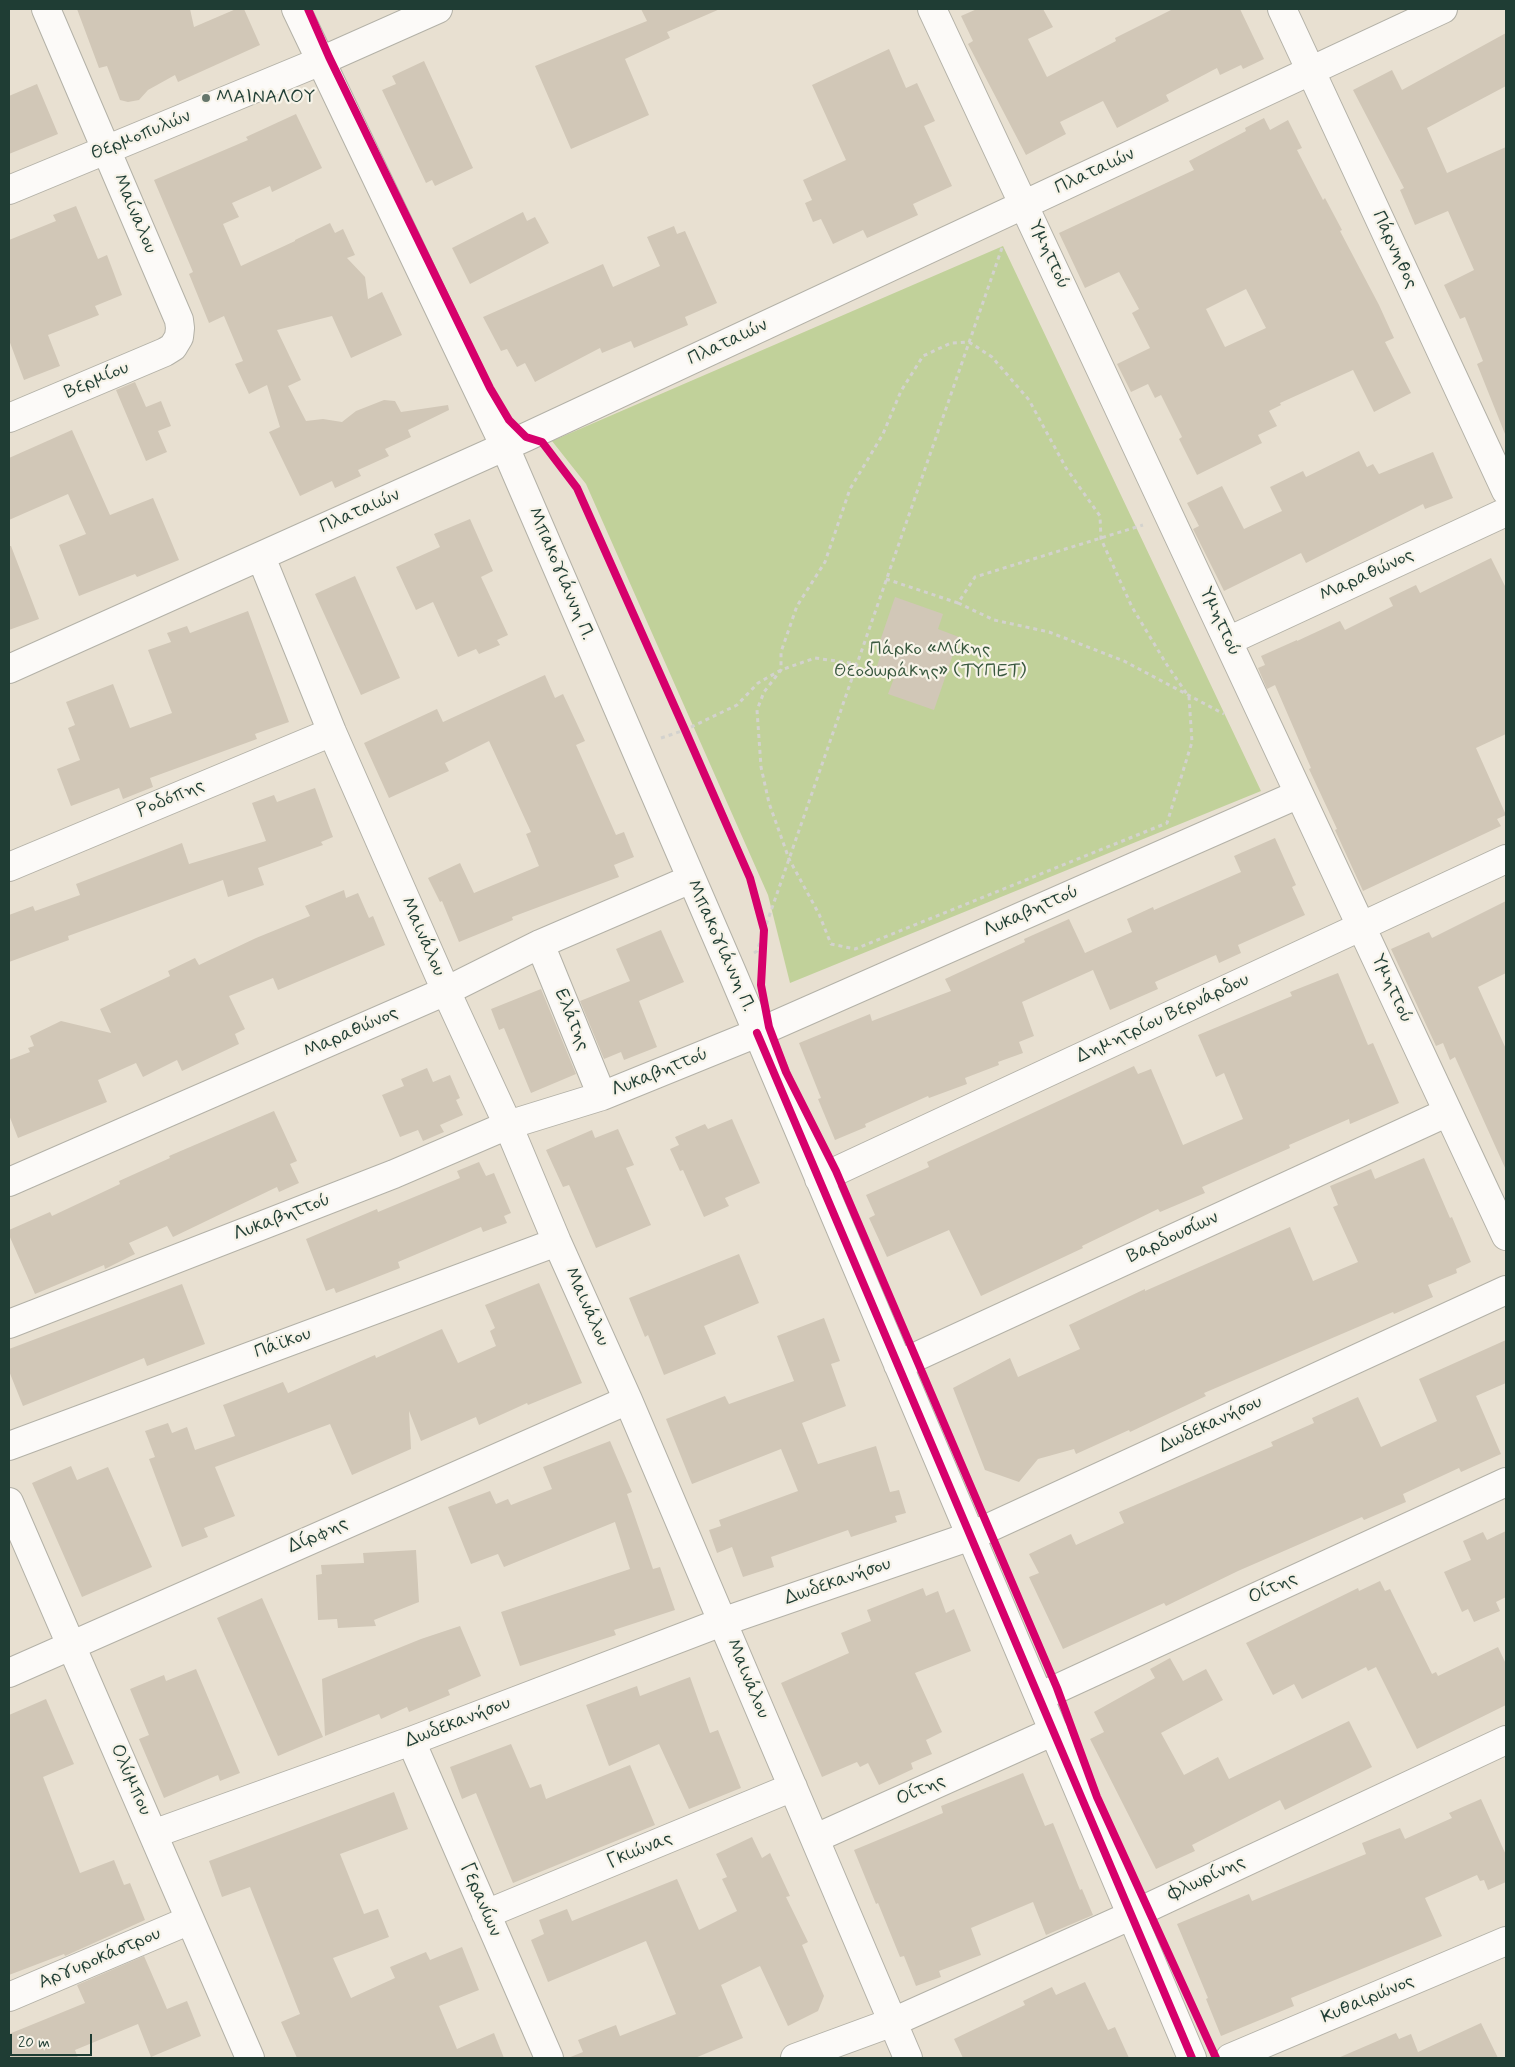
<!DOCTYPE html>
<html>
<head>
<meta charset="utf-8">
<style>
  body { margin:0 }
  #map { position:relative; width:1515px; height:2067px; overflow:hidden; background:#e8e0d1; font-family:Mynerve,sans-serif }
  canvas { display:block }
  .frame { position:absolute; inset:0; border:10px solid #1f3d34; pointer-events:none }
  .scale { position:absolute; left:10px; top:2034px; width:82px; height:22px; box-sizing:border-box; border:2px solid #1f3d34; border-top:0; padding-left:6px; font-size:15px; line-height:18px; white-space:nowrap; color:#1f3d34; -webkit-text-stroke:4px #f7f3e8; paint-order:stroke }
</style>
</head>
<body>
<div id="map">
<canvas width="1515" height="2067"></canvas>
<div class="frame"></div>
<div class="scale">20 m</div>
</div>
<script>
const ctx = document.querySelector('canvas').getContext('2d');
ctx.lineJoin = 'round';
function fillPath(path, color) { ctx.fillStyle = color; ctx.fill(path, 'evenodd'); }
const poly = rows => new Path2D(rows.map(r => 'M' + r).join(''));
function stroke(path, color, width, dash) { ctx.strokeStyle = color; ctx.lineWidth = width; ctx.lineCap = dash ? 'butt' : 'round'; ctx.setLineDash(dash || []); ctx.stroke(path); }
function drawText(font, color, halo, rows, align = 'center') {
  ctx.font = font + ' Mynerve,sans-serif'; ctx.lineWidth = 4.5; ctx.setLineDash([]); ctx.textBaseline = 'middle'; ctx.strokeStyle = halo; ctx.fillStyle = color; for (const [text, x, y, turn = 0] of rows) {
    ctx.save(); ctx.translate(x, y); ctx.rotate((+turn || 0) * Math.PI / 180); ctx.textAlign = isNaN(turn) ? turn : align; if (halo) ctx.strokeText(text, 0, 0); ctx.fillText(text, 0, 0); ctx.restore();
  }
}
const green = poly([
  [1003,246,1261,791,790,983,768,895,586,484,552,441]
]);
const building = poly([
  [77,9,190,9,194,27,236,9,244,9,260,45,178,82,175,75,148,90,139,100,128,102,120,100,107,66,99,68],
  [641,9,720,9,667,32,670,38,625,59,649,115,571,149,535,66,647,21],
  [977,9,1043,9,1053,27,1028,39,1047,77,1116,41,1115,38,1173,9,1240,9,1264,59,1243,69,1241,65,1220,75,1217,68,1166,95,1169,101,1117,128,1103,101,1060,122,1066,134,1026,155,968,44,973,41,961,16],
  [1506,33,1506,86,1427,128,1447,173,1506,147,1505,434,1477,364,1483,361,1465,317,1460,319,1444,285,1474,270,1448,211,1415,225,1400,190,1404,188,1353,90,1392,70,1402,90],
  [889,49,906,88,917,83,935,121,924,126,952,186,913,204,918,215,867,238,863,230,833,244,821,219,813,222,805,203,812,200,803,180,846,160,812,85],
  [424,61,473,168,435,186,432,180,426,183,382,90,396,84,392,76],
  [37,84,58,134,9,154,9,96],
  [296,114,322,168,272,192,270,186,232,203,239,217,223,224,241,266,295,241,295,240,330,223,335,233,343,229,355,255,347,258,365,277,368,299,382,292,402,335,351,358,332,316,277,330,301,380,288,386,306,421,323,419,342,422,356,411,384,400,395,401,401,412,448,405,449,410,408,430,411,437,385,449,389,456,358,470,361,476,335,488,332,481,300,496,269,432,280,427,267,385,249,394,235,364,243,361,224,316,209,323,189,274,193,272,154,180,248,140,246,137],
  [1264,118,1270,130,1288,120,1302,148,1297,150,1323,200,1325,198,1342,230,1340,231,1379,305,1394,338,1385,342,1411,393,1374,412,1353,370,1280,403,1281,405,1269,411,1277,426,1258,435,1262,443,1197,475,1179,439,1182,437,1161,395,1155,398,1148,384,1131,392,1117,364,1150,348,1132,313,1139,309,1119,272,1085,288,1059,233,1194,170,1189,161,1246,131,1245,128],
  [1246,289,1266,328,1225,347,1206,309],
  [76,206,98,259,107,255,122,295,95,306,99,315,48,335,60,366,24,380,9,340,9,240,56,221,53,215],
  [523,212,527,221,535,217,549,243,470,284,452,248],
  [674,226,677,234,685,231,717,303,685,317,688,325,634,348,631,341,602,353,600,348,535,382,525,363,517,367,507,349,501,351,483,317,603,264,613,287,660,266,647,237],
  [135,382,146,407,161,401,171,426,158,431,167,452,146,461,116,390],
  [72,430,110,515,153,498,179,560,137,577,135,574,79,596,59,545,86,534,68,494,9,520,9,458],
  [1359,451,1367,467,1373,464,1379,474,1433,452,1453,498,1425,509,1423,504,1306,563,1301,553,1224,591,1193,529,1199,526,1187,503,1222,486,1244,529,1282,511,1270,487,1303,471,1306,477],
  [470,519,493,571,481,577,508,635,497,640,500,645,479,654,476,649,458,657,433,602,416,610,396,567,440,547,434,534],
  [9,546,11,546,39,619,9,630],
  [1491,558,1506,588,1506,734,1476,748,1506,815,1497,819,1501,826,1363,891,1335,830,1337,829,1309,769,1311,768,1275,685,1267,689,1258,668,1265,665,1261,656,1297,640,1297,641,1340,621,1345,630,1393,606,1389,598,1416,585,1420,593],
  [355,576,400,678,361,695,315,594],
  [895,597,943,614,938,629,959,637,934,710,888,694,894,678,875,672,882,651,877,650],
  [248,611,289,722,255,734,257,739,150,778,153,787,123,799,119,788,71,806,57,769,80,760,68,728,75,725,66,702,113,684,130,728,172,713,148,650,171,642,167,633,187,626,190,633],
  [545,675,555,698,563,694,585,741,576,745,616,835,624,832,634,857,614,865,619,877,512,917,513,920,459,942,442,901,440,902,428,878,460,863,474,893,539,866,526,834,531,832,489,741,445,763,449,771,389,798,364,743,437,709,443,722],
  [315,788,333,837,321,842,323,845,258,868,264,885,228,897,223,880,68,936,69,940,9,962,9,915,33,906,35,911,80,895,76,884,182,843,189,864,266,841,252,803,274,795,277,802],
  [1275,838,1296,885,1292,887,1305,915,1238,945,1241,953,1219,963,1216,955,1155,982,1158,989,1110,1010,1093,970,1022,1002,1034,1036,1019,1042,1023,1053,998,1062,999,1065,965,1078,967,1084,929,1098,928,1096,865,1124,866,1127,835,1140,818,1099,821,1098,799,1043,870,1014,872,1021,951,991,945,979,1025,942,1024,939,1069,919,1085,953,1132,932,1127,919,1153,907,1154,910,1241,872,1234,856],
  [344,890,346,898,358,893,369,918,373,916,385,945,278,990,273,978,229,996,245,1029,235,1034,239,1044,182,1071,177,1060,143,1077,136,1063,98,1080,107,1102,18,1138,9,1115,9,1060,30,1052,28,1048,34,1046,30,1036,61,1021,111,1033,100,1009,170,976,168,971,195,958,199,965,256,938,310,916,305,906],
  [1506,901,1506,973,1478,987,1506,1049,1506,1170,1455,1057,1450,1060,1443,1043,1436,1046,1391,949,1429,932,1432,938],
  [661,930,684,982,639,1001,657,1047,624,1060,621,1052,604,1059,580,1001,630,981,616,949],
  [1338,973,1368,1045,1373,1043,1399,1103,1350,1124,1349,1119,1289,1145,1290,1148,1202,1187,1205,1193,1160,1212,1158,1209,1082,1246,1083,1248,981,1296,949,1230,887,1257,869,1218,875,1215,866,1195,929,1167,927,1162,1134,1066,1138,1074,1151,1069,1183,1145,1243,1119,1224,1073,1216,1077,1198,1035,1292,996,1290,992],
  [541,989,576,1074,531,1093,504,1028,499,1030,491,1009],
  [427,1068,433,1082,450,1075,460,1098,456,1100,463,1115,440,1125,444,1132,423,1141,418,1130,400,1137,382,1095,404,1086,401,1079],
  [274,1111,297,1161,290,1164,299,1183,279,1192,277,1187,173,1237,167,1226,129,1243,135,1254,105,1269,104,1265,35,1294,9,1235,9,1230,50,1212,52,1216,120,1184,119,1181,170,1158,169,1156],
  [732,1119,760,1183,725,1198,729,1206,704,1217,683,1170,680,1171,670,1149,679,1145,675,1137,705,1124,708,1129],
  [618,1129,634,1165,626,1168,651,1225,596,1248,569,1185,563,1187,546,1150,592,1130,595,1138],
  [1424,1158,1450,1218,1452,1217,1471,1262,1456,1269,1457,1273,1428,1285,1433,1297,1394,1314,1393,1312,1204,1393,1206,1396,1130,1432,1129,1430,1076,1454,1074,1449,1038,1459,1019,1482,985,1470,953,1388,1010,1358,1018,1377,1080,1349,1069,1325,1145,1289,1145,1291,1290,1227,1313,1281,1358,1262,1333,1207,1338,1205,1330,1186,1371,1169,1375,1179],
  [479,1162,486,1176,494,1173,511,1213,504,1216,507,1223,483,1232,481,1227,398,1262,400,1268,357,1285,336,1293,334,1288,326,1291,306,1239,377,1209,378,1212,460,1178,457,1171],
  [739,1254,759,1303,704,1326,716,1354,664,1375,648,1335,645,1337,629,1298],
  [539,1283,582,1383,528,1405,527,1403,479,1425,476,1417,421,1441,409,1411,411,1449,352,1475,330,1424,215,1467,235,1516,204,1528,208,1537,182,1547,149,1459,155,1457,145,1431,168,1423,172,1433,187,1427,195,1450,235,1436,223,1405,283,1382,288,1393,375,1355,376,1358,442,1329,458,1363,496,1346,490,1331,495,1328,485,1305],
  [182,1284,205,1344,147,1366,144,1358,23,1406,9,1371,9,1349],
  [824,1318,840,1361,831,1364,846,1406,802,1423,818,1464,876,1446,890,1492,899,1490,906,1513,895,1516,897,1522,851,1537,848,1530,771,1557,774,1567,743,1577,732,1547,717,1553,709,1530,721,1526,719,1520,798,1491,781,1449,692,1484,666,1419,725,1396,729,1404,794,1381,777,1336],
  [1506,1340,1506,1383,1476,1396,1501,1454,1461,1472,1459,1468,1403,1494,1406,1502,1364,1520,1362,1517,1238,1571,1166,1606,1164,1603,1063,1649,1029,1577,1039,1573,1029,1554,1071,1534,1076,1545,1124,1523,1119,1512,1273,1446,1271,1442,1314,1423,1312,1418,1358,1397,1381,1447,1437,1421,1419,1379],
  [610,1441,632,1492,627,1494,653,1569,660,1567,675,1610,614,1630,616,1635,520,1666,501,1612,630,1569,615,1522,504,1567,498,1554,471,1564,448,1507,490,1491,496,1504,508,1499,511,1505,552,1489,543,1467],
  [71,1466,77,1480,108,1467,152,1567,82,1597,32,1483],
  [1506,1531,1506,1597,1496,1602,1500,1611,1474,1622,1468,1609,1462,1612,1444,1572,1471,1560,1463,1541,1483,1532,1487,1540],
  [416,1550,419,1602,374,1620,376,1626,338,1628,337,1619,318,1620,316,1575,322,1574,321,1565,364,1563,363,1553],
  [1380,1581,1385,1591,1390,1589,1432,1674,1436,1672,1438,1676,1498,1647,1506,1664,1506,1705,1417,1749,1376,1667,1368,1671,1366,1667,1302,1699,1294,1684,1273,1695,1246,1643,1358,1588,1359,1591],
  [923,1588,926,1596,938,1591,946,1613,954,1609,971,1651,915,1673,942,1732,926,1740,932,1754,911,1763,913,1769,879,1785,868,1763,860,1767,857,1762,822,1777,781,1683,849,1653,841,1633,871,1621,867,1610],
  [262,1598,323,1737,278,1756,217,1618],
  [460,1626,481,1676,448,1690,450,1695,409,1712,407,1707,381,1719,379,1714,325,1736,322,1679,421,1639],
  [1170,1658,1183,1681,1206,1669,1223,1700,1161,1733,1184,1775,1218,1757,1229,1779,1349,1721,1372,1767,1285,1810,1280,1800,1192,1845,1195,1851,1156,1869,1090,1739,1104,1732,1094,1712,1155,1678,1150,1669],
  [196,1669,240,1773,220,1781,218,1775,164,1798,139,1739,149,1735,130,1689,164,1675,166,1681],
  [690,1677,710,1733,718,1730,741,1788,689,1809,659,1744,609,1766,586,1705,637,1686,640,1696],
  [46,1699,74,1764,43,1777,80,1873,114,1860,124,1885,130,1883,145,1920,65,1956,64,1954,9,1975,9,1715],
  [511,1744,530,1788,541,1784,546,1799,630,1765,655,1825,513,1883,476,1793,462,1799,450,1767],
  [1023,1773,1045,1826,1053,1823,1080,1890,1082,1889,1093,1915,1046,1935,1033,1902,971,1928,981,1955,939,1971,941,1977,916,1986,904,1956,900,1957,878,1903,876,1904,854,1850,943,1813,941,1806],
  [394,1792,408,1829,340,1854,364,1914,378,1909,389,1937,333,1958,351,1998,395,1978,390,1967,426,1952,430,1960,462,1947,479,1990,439,2006,457,2049,494,2033,504,2058,297,2058,281,2022,300,2014,250,1887,222,1897,209,1861],
  [1481,1799,1506,1855,1506,1882,1488,1890,1484,1880,1480,1881,1477,1875,1425,1898,1442,1936,1291,1998,1294,2006,1221,2036,1206,1999,1208,1998,1177,1924,1249,1894,1252,1901,1366,1854,1362,1843,1400,1828,1405,1839,1452,1818,1449,1813],
  [752,1837,762,1858,770,1853,790,1896,786,1897,808,1942,802,1945,824,1996,818,2011,788,2026,760,1966,721,1985,743,2038,695,2058,568,2058,583,2052,578,2040,616,2025,620,2036,676,2014,646,1941,548,1982,531,1940,544,1934,539,1920,567,1909,572,1921,677,1879,699,1930,737,1911,722,1879,727,1877,716,1854],
  [144,1956,167,2009,187,2001,201,2036,151,2057,138,2024,75,2050,78,2058,9,2058,9,2034,85,2003,77,1985],
  [1085,1982,1108,2030,1115,2027,1129,2058,963,2058,954,2039,1025,2005,1023,2001,1052,1987,1056,1995],
  [1481,2023,1498,2058,1338,2058,1396,2033,1399,2039,1411,2034,1418,2052]
]);
const path = poly([
  [969,342,992,357,1029,400,1066,468,1100,516,1101,539,1132,607,1167,665,1189,697,1192,742,1167,823,855,949,831,944,819,914,789,859,769,803,761,767,757,710,764,692,781,670,781,652,797,606,825,562,850,489,883,434,901,391,923,356,951,343,969,342],
  [886,579,958,603,975,577,1143,525],
  [958,603,994,620,1049,632,1124,661,1224,714],
  [661,738,685,730,737,705,758,683,781,670,815,658,857,664],
  [754,953,757,951,1003,245]
]);
const minor = poly([
  [296,9,505,447,731,970,1192,2058],
  [932,9,1506,1236],
  [1282,9,1506,491],
  [9,190,321,61,438,9],
  [9,418,165,352,173,347,179,337,180,328,179,320,46,9],
  [261,557,332,732,446,991,508,1125,557,1242,628,1400,908,2058],
  [1228,641,1506,512],
  [9,669,526,437,1443,9],
  [9,867,332,732],
  [540,944,602,1096],
  [819,1179,1506,859],
  [9,1182,446,991,540,944,691,879],
  [9,1324,394,1174,508,1125,602,1096,757,1033,1299,794],
  [898,1365,1448,1112],
  [9,1446,557,1242],
  [9,1502,250,2058],
  [9,1673,628,1400],
  [1039,1697,1506,1482],
  [411,1741,549,2058],
  [153,1834,411,1741,722,1622,971,1536,1506,1290],
  [816,1838,1054,1731],
  [486,1914,793,1787],
  [9,1997,190,1920],
  [795,2058,893,2022,1132,1915,1506,1740],
  [1230,2058,1506,1941]
]);
const cycleway = poly([
  [308,9,329,57,490,388,509,420,526,437,542,442,577,488,685,730,750,878,764,930,761,985,769,1027,786,1072,836,1171,1057,1688,1097,1797,1216,2058],
  [757,1033,1192,2058]
]);
const markers = [
  [206,98,5,"#65766b"]
];
const poiNames = [
  ["ΜΑΙΝΑΛΟΥ",216,98]
];
const streetNames = [
  ["Θερμοπυλών",141,136,-22],
  ["Πλαταιών",1095,172,-25],
  ["Μαίναλου",134,214,67],
  ["Πάρνηθος",1394,250,65],
  ["Υμηττού",1048,255,65],
  ["Πλαταιών",728,343,-25],
  ["Βερμίου",97,381,-23],
  ["Πλαταιών",360,512,-24],
  ["Μπακογιάννη Π.",560,574,67],
  ["Μαραθώνος",1367,576,-25],
  ["Υμηττού",1219,622,65],
  ["Ροδόπης",171,799,-23],
  ["Λυκαβηττού",1031,912,-24],
  ["Μαινάλου",422,937,66],
  ["Μπακογιάννη Π.",720,946,66],
  ["Υμηττού",1391,989,65],
  ["Δημητρίου Βερνάρδου",1163,1019,-25],
  ["Ελάτης",571,1020,68],
  ["Μαραθώνος",351,1033,-24],
  ["Λυκαβηττού",660,1073,-22],
  ["Λυκαβηττού",282,1218,-21],
  ["Βαρδουσίων",1173,1238,-25],
  ["Μαινάλου",586,1307,66],
  ["Πάϊκου",283,1344,-20],
  ["Δωδεκανήσου",1211,1425,-25],
  ["Δίρφης",318,1536,-24],
  ["Δωδεκανήσου",838,1582,-19],
  ["Οίτης",1273,1589,-25],
  ["Μαινάλου",747,1679,67],
  ["Δωδεκανήσου",458,1723,-21],
  ["Ολύμπου",130,1780,66],
  ["Οίτης",921,1791,-24],
  ["Γκιώνας",640,1851,-22],
  ["Φλωρίνης",1207,1879,-25],
  ["Γερανίων",480,1900,67],
  ["Αργυροκάστρου",100,1959,-23],
  ["Κυθαιρώνος",1368,2000,-23]
];
const parkNames = [
  ["Πάρκο «Μίκης",930,650],
  ["Θεοδωράκης» (ΤΥΠΕΤ)",930,672]
];
fillPath(green, '#c1d19a');
fillPath(building, '#d1c7b7');
stroke(minor, '#b3b1a7', 30);
stroke(path, '#d3d2ce', 3, [4, 4]);
stroke(minor, '#fcfaf8', 28);
stroke(cycleway, '#d6006c', 8);
for (const [x, y, r, color] of markers) { const dot = new Path2D(); dot.arc(x, y, r, 0, 2 * Math.PI); ctx.fillStyle = color; ctx.fill(dot); stroke(dot, '#f7f3e8', 2); }
drawText('19px', '#1f3d34', '#f7f3e8', poiNames, 'left');
drawText('19px', '#1f3d34', '#f7f3e8', streetNames);
drawText('19px', '#39583f', '#f7f3e8', parkNames);
</script>
</body>
</html>
